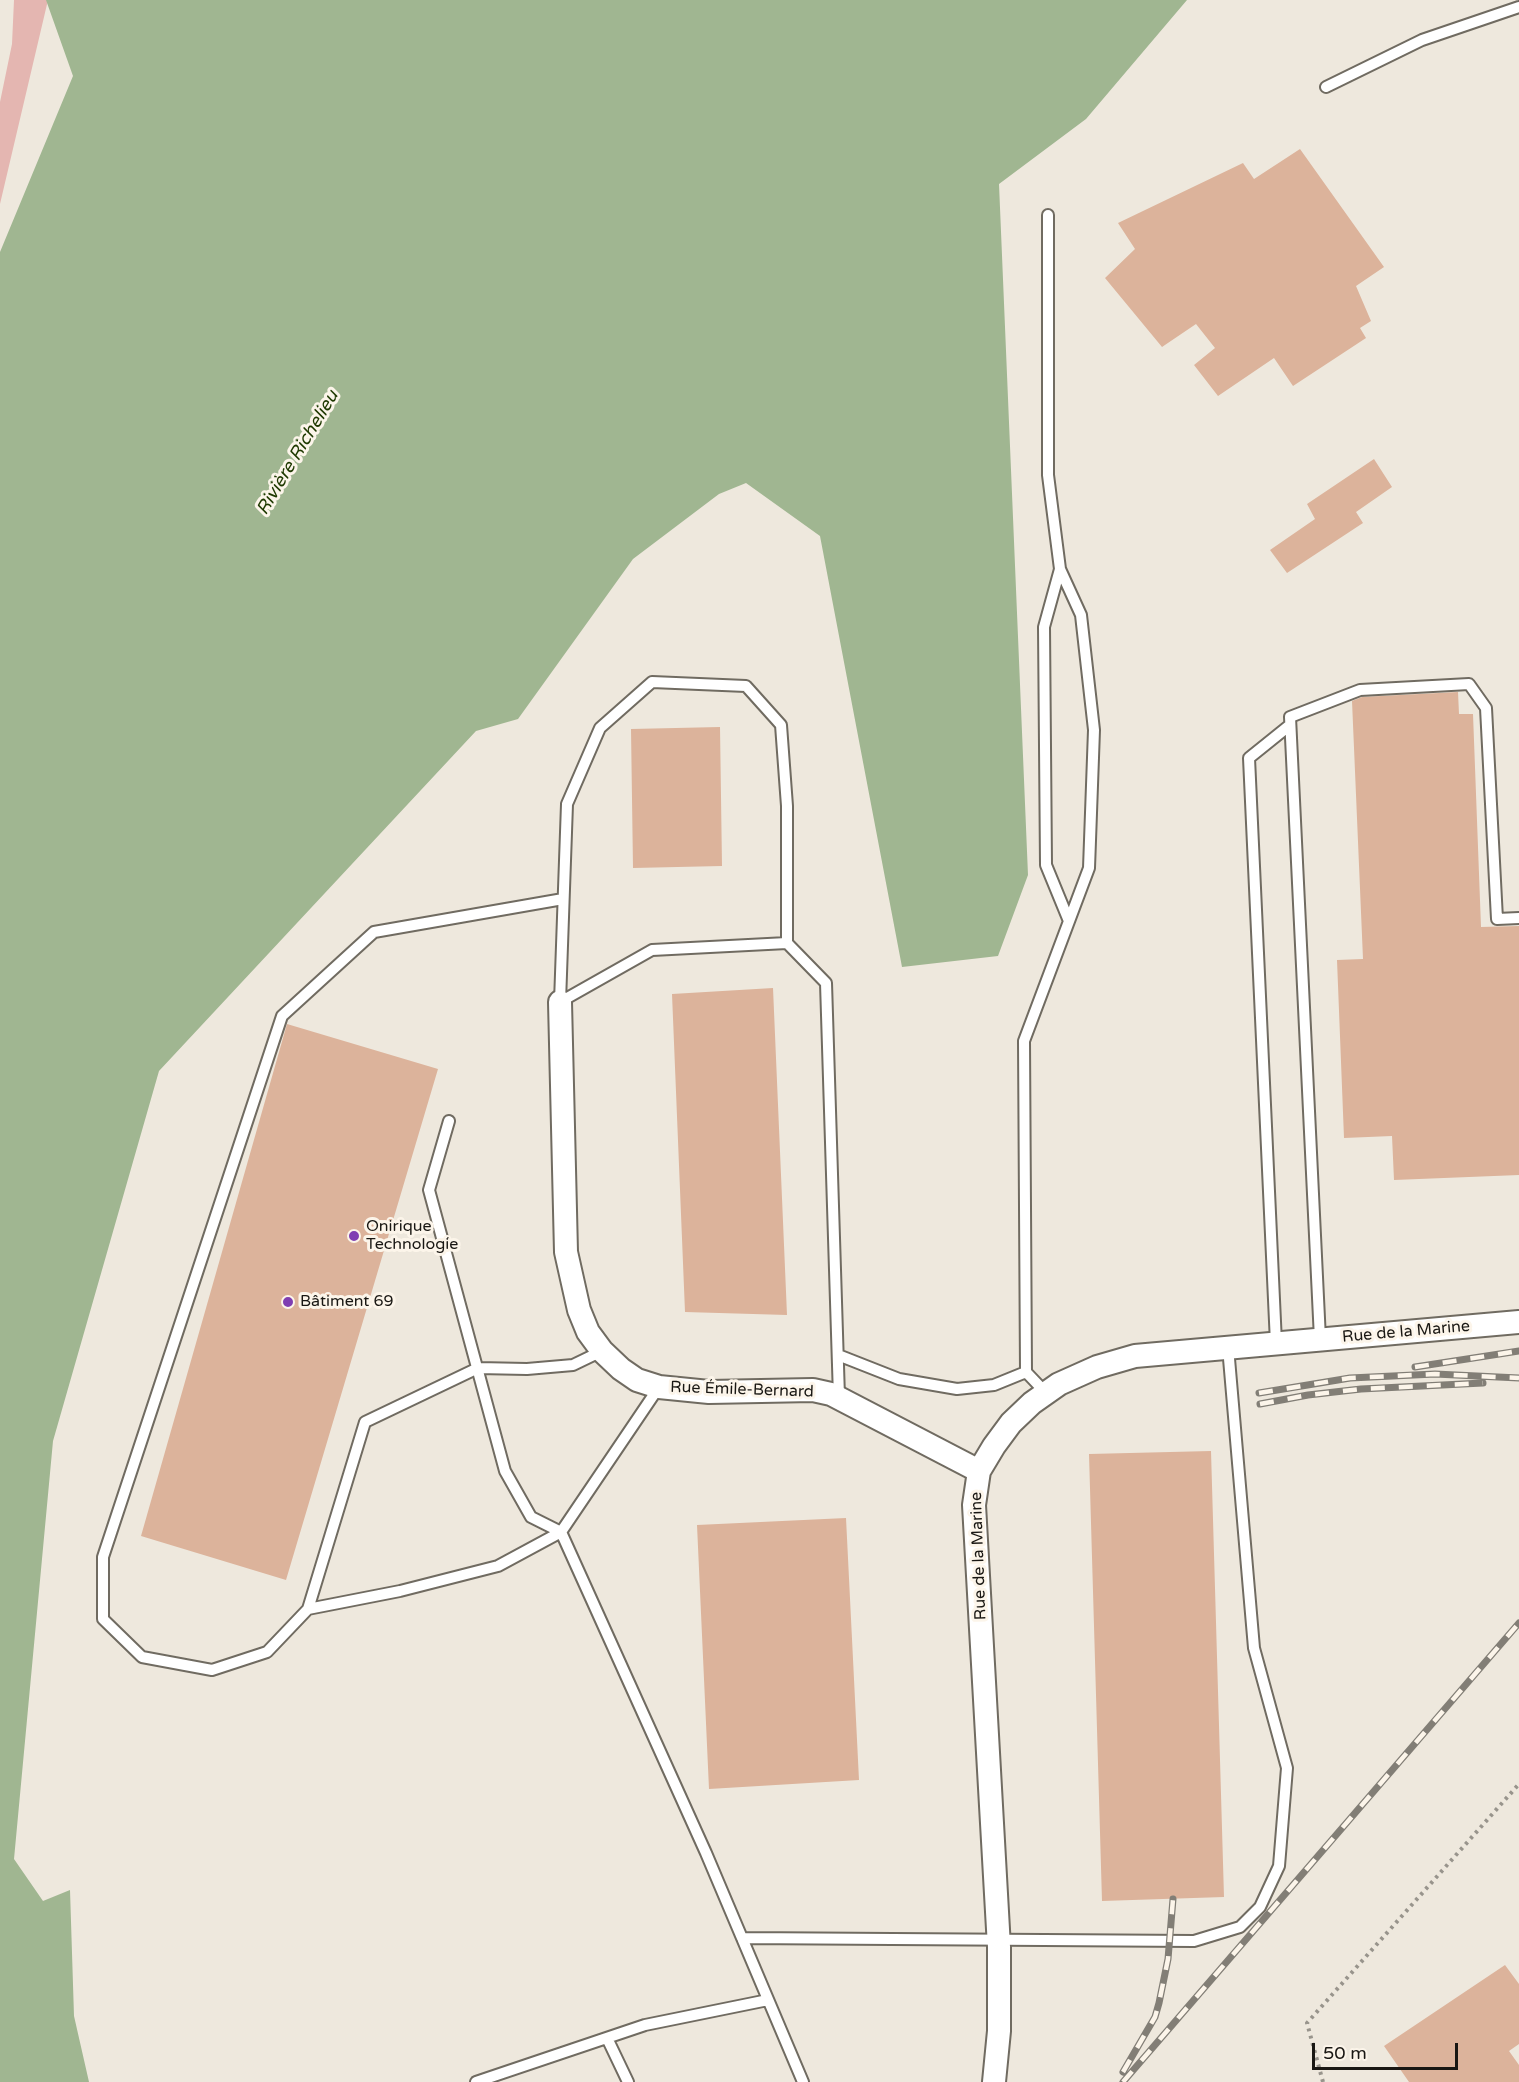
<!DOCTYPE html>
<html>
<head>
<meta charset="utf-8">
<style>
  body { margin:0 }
  #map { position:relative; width:1519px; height:2082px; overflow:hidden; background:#eee8dd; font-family:"Varela Round",sans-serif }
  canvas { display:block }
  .scale { position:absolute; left:1312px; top:2043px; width:146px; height:27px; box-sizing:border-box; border:3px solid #191713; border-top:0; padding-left:8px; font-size:18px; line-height:21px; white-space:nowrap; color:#191713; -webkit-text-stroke:4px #fcf5ea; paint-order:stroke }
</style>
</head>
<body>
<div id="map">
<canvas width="1519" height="2082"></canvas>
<div class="scale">50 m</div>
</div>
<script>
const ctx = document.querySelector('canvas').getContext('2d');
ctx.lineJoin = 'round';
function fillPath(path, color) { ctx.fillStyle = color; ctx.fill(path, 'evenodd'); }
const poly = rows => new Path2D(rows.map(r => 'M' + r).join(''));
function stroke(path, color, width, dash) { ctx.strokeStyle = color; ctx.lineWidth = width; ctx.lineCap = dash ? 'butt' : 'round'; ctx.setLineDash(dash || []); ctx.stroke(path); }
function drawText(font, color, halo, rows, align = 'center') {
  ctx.font = font + ' "Varela Round",sans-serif'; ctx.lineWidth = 6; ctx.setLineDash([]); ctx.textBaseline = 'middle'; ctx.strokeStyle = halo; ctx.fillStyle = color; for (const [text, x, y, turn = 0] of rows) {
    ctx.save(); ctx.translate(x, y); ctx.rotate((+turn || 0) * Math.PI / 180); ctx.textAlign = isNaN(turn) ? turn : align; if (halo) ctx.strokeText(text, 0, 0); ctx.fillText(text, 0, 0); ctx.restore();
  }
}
const green = poly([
  [14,0,48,0,0,204,0,102,12,44]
]);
const water = poly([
  [46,0,1187,0,1086,119,999,184,1028,875,998,956,902,967,820,536,746,483,719,494,633,559,518,719,476,731,159,1071,53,1441,14,1859,43,1901,70,1890,74,2016,89,2082,0,2082,0,252,73,76]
]);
const building = poly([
  [1300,149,1384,267,1356,286,1371,321,1360,328,1366,338,1293,386,1274,358,1218,396,1194,365,1215,348,1196,324,1162,347,1105,278,1135,249,1118,223,1243,163,1254,179],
  [1374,459,1392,487,1356,512,1363,523,1287,573,1270,550,1315,519,1307,504],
  [1458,692,1459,714,1473,714,1481,927,1519,926,1519,1175,1394,1180,1392,1136,1344,1138,1337,960,1363,959,1352,701,1362,697],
  [720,727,722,866,633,868,631,729],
  [773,988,787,1315,685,1312,672,994],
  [287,1024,438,1069,286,1580,141,1536],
  [1211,1451,1224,1897,1102,1901,1089,1454],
  [846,1518,859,1780,709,1789,697,1525],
  [1505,1965,1519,1984,1519,2044,1509,2051,1519,2065,1519,2082,1409,2082,1384,2046]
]);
const path = poly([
  [1323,2082,1307,2023,1519,1784]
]);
const lane = poly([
  [1326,87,1422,40,1519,7],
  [1060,569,1044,627,1046,865,1069,921],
  [560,1002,567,804,600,728,652,682,746,686,781,725,787,806,787,943],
  [560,1002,652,950,787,943,826,983,839,1397],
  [449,1121,429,1190,505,1471,531,1517,561,1532],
  [1320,1339,1290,717,1360,690,1469,684,1486,708,1497,919,1519,918],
  [1276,1343,1249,758,1290,725],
  [838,1355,899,1379,957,1389,994,1385,1026,1372],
  [659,1387,561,1532,706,1853,803,2082],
  [1046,1393,1026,1372,1024,1041,1089,868,1094,730,1081,615,1060,569,1048,475,1048,215],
  [561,1532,498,1566,400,1591,308,1609,267,1652,212,1670,142,1657,103,1619,103,1557,282,1016,374,932,563,899],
  [308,1609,365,1422,478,1368,527,1369,573,1365,602,1351],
  [742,1938,1194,1941,1240,1927,1260,1907,1279,1866,1287,1768,1254,1648,1228,1347],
  [607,2038,628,2082],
  [476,2082,645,2025,768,2000]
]);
const street = poly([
  [560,1002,566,1252,579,1310,588,1332,602,1351,621,1369,637,1380,659,1387,709,1392,813,1390,831,1394,979,1471],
  [994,2082,999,2031,999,1947,974,1505,979,1471,994,1446,1011,1423,1032,1403,1059,1384,1097,1367,1135,1356,1519,1322]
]);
const rail = poly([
  [1415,1367,1519,1351],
  [1259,1393,1350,1378,1435,1374,1519,1378],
  [1260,1404,1308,1395,1361,1389,1483,1383],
  [1123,2072,1155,2017,1159,2003,1168,1959,1173,1899],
  [1123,2082,1519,1623]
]);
const markers = [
  [354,1236,6,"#7f3eb2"],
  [288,1302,6,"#7f3eb2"]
];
const poiNames = [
  ["Onirique",366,1227],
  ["Technologie",366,1245],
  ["Bâtiment 69",300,1302]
];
const streetNames = [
  ["Rue de la Marine",1406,1332,-5],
  ["Rue Émile-Bernard",742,1390,2],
  ["Rue de la Marine",979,1556,-92]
];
const waterNames = [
  ["Rivière Richelieu",298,453,-59]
];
fillPath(green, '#e4b6b1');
fillPath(water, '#a0b691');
fillPath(building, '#dcb39b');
stroke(lane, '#706b61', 14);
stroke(street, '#706b61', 26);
stroke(path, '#98948c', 4, [3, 4.5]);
stroke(lane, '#fff', 10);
stroke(street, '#fff', 22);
stroke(rail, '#827e76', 7);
stroke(rail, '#fcf5ea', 4.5, [14]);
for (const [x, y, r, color] of markers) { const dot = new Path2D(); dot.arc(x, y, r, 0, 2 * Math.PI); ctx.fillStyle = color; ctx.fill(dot); stroke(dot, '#fcf5ea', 2); }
drawText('16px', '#191713', '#fcf5ea', poiNames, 'left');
drawText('16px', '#191713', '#fcf5ea', streetNames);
drawText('italic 18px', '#1e3900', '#fcf5ea', waterNames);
</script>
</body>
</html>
